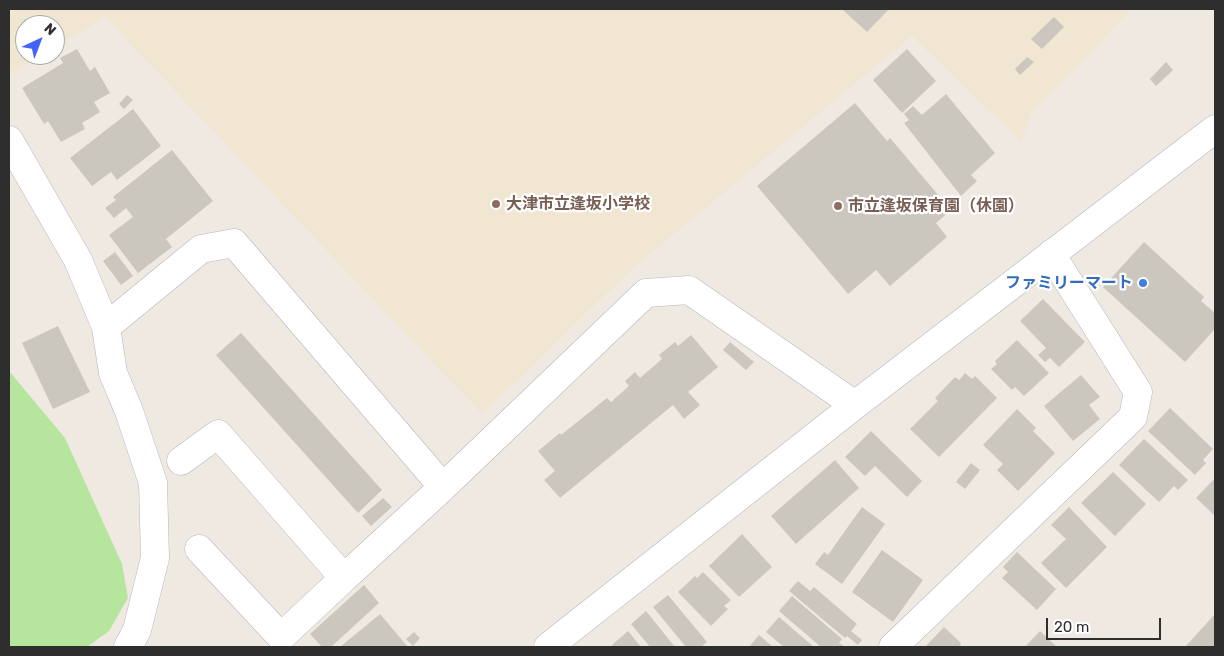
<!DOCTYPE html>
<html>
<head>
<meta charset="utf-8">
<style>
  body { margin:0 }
  #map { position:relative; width:1224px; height:656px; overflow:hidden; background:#efe9e1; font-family:Rubik,sans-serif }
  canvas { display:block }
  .frame { position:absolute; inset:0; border:10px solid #2e2e2e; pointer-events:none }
  .north { position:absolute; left:15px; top:15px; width:50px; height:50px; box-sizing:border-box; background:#fff; border:1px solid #ababab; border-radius:50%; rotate:43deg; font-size:14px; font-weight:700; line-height:20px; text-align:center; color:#2e2e2e }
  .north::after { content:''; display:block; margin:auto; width:18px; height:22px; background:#4264fb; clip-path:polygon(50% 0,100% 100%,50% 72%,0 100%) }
  .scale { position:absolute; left:1046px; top:618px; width:115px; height:22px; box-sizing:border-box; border:2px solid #2e2e2e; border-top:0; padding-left:6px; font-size:15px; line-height:18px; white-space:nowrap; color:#2e2e2e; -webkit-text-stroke:4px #fff; paint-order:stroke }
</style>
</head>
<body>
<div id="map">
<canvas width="1224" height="656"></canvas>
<div class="frame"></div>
<div class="north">N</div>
<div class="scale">20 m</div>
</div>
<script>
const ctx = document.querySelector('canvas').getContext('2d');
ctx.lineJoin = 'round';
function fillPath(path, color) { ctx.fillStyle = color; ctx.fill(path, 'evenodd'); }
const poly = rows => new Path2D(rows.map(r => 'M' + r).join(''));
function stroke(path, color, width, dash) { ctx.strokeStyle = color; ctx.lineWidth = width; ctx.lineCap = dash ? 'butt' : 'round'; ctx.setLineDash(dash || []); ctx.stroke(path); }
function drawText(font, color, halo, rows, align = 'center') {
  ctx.font = font + ' Rubik,"Noto Sans JP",sans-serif'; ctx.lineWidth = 4.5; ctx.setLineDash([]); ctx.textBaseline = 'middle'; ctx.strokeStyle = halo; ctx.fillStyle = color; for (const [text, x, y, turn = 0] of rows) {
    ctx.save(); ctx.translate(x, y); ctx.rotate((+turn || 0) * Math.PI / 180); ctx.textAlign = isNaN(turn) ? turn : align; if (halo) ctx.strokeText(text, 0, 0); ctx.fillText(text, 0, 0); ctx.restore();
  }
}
const education = poly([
  [9,9,1132,9,1032,113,1021,141,912,36,634,267,482,414,105,17,55,47,55,25,25,25,25,55,42,55,9,75]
]);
const green = poly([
  [9,371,65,438,122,564,128,598,109,631,87,647,9,647]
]);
const building = poly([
  [842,9,889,9,867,32],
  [1054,17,1064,27,1042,49,1031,39],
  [77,49,90,71,95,67,110,93,94,102,100,112,82,123,85,129,61,142,48,121,44,124,22,88,63,63,60,58],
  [907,49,936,81,902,113,873,80],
  [1027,57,1034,62,1020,75,1015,69],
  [1166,62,1173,70,1156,86,1150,79],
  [946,94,995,153,971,175,977,181,961,196,904,123,909,120,904,114,913,106,922,115],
  [127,95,133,100,124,109,119,104],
  [855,103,887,141,890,138,951,210,936,223,947,237,890,286,876,270,848,294,757,186],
  [133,109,161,146,117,180,111,172,92,186,70,158],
  [172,150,213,201,166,239,172,247,138,273,109,235,133,217,126,208,114,218,105,208,116,200,113,197],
  [1144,242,1204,297,1201,301,1215,313,1215,329,1185,362,1103,287],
  [115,252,133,276,121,285,103,261],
  [1043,299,1085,342,1059,367,1050,358,1045,362,1038,355,1046,348,1020,321],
  [58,326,90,392,53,409,22,343],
  [241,333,382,490,358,513,216,355],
  [691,335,718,367,688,392,700,405,684,419,673,405,560,498,544,480,555,471,538,451,560,433,561,435,607,398,611,402,629,386,625,381,635,372,640,378,662,359,659,355,675,342,678,346],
  [1017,340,1049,373,1024,396,1015,387,1012,390,991,369,997,364,995,361],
  [730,342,754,362,746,370,723,350],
  [965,373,972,379,975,376,997,398,939,457,910,429,938,401,935,398,955,377,959,380],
  [1081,375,1100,397,1089,405,1100,419,1073,441,1044,406],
  [1170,408,1213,449,1203,460,1206,463,1195,475,1148,431],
  [1017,409,1036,428,1033,431,1055,453,1018,491,997,470,1003,464,983,445],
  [871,431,922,481,907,497,875,466,865,476,845,457],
  [1144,439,1188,480,1178,490,1174,486,1159,502,1119,465],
  [835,460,859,488,796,544,771,516],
  [971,463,980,470,965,489,956,482],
  [1113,472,1146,504,1115,536,1081,503],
  [1215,478,1215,516,1196,498],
  [383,498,392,507,371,526,362,516],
  [862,507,885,524,842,584,815,564,824,552,828,555],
  [1069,507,1107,547,1066,588,1041,563,1066,539,1051,525],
  [742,534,772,567,739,597,709,566],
  [882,550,923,580,893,622,852,592],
  [1017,552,1056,589,1037,610,1002,578,1008,572,1003,567],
  [703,572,731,600,724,606,728,609,711,626,678,592,695,576,697,578],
  [798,581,810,591,814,587,857,624,851,631,862,640,858,645,847,636,845,638,789,591],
  [364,585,379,603,331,647,322,647,310,634],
  [668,595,707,642,701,647,686,647,653,607],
  [792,596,842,639,839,643,845,647,821,647,779,611],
  [646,611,675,647,650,647,631,624],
  [380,614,408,647,340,647],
  [1215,614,1215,647,1185,647],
  [779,617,814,647,784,647,766,632],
  [944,627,961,643,960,645,962,647,925,647],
  [628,631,641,647,614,647,612,645],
  [1040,631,1057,647,1025,647],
  [414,632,420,638,413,646,406,639],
  [759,635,773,647,749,647]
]);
const minor = poly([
  [9,140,78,260,106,327,201,249,234,243,443,487,646,293,689,290,855,405],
  [106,327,113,373,129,411,153,483,155,558,137,630,128,647],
  [181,461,218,434,344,578,443,487],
  [199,549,281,637,344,578],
  [548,647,855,405,1215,129],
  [893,647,1133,417,1138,392,1051,254]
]);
const markers = [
  [496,204,5,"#8d6e63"],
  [838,206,5,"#8d6e63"],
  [1143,283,5,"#3f7fe0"]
];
const educationNames = [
  ["大津市立逢坂小学校",506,204],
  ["市立逢坂保育園（休園）",848,206]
];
const shopNames = [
  ["ファミリーマート",1133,283]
];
fillPath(education, '#f0e6d1');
fillPath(green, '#b6e59e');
fillPath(building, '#cbc7bf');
stroke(minor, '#b4b7c1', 29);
stroke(minor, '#fff', 28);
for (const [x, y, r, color] of markers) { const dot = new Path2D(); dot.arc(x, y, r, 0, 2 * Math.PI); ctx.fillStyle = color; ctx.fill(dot); stroke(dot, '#fff', 2); }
drawText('bold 16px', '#785e54', '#fff', educationNames, 'left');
drawText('bold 16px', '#366cbe', '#fff', shopNames, 'right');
</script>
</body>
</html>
